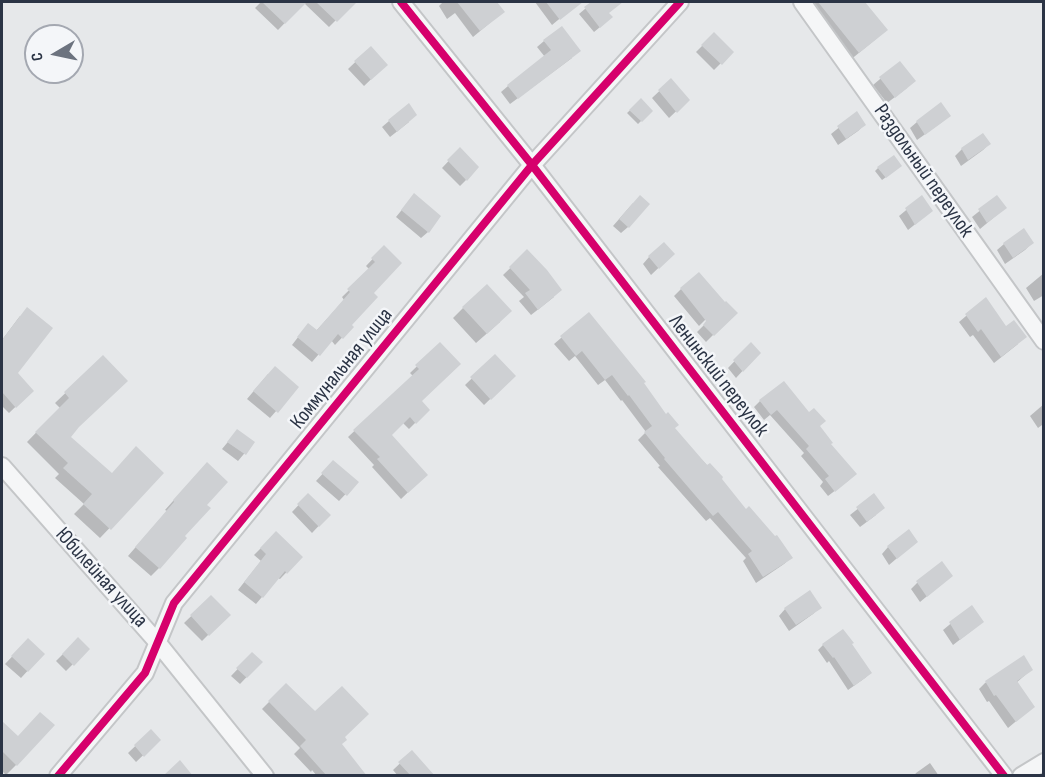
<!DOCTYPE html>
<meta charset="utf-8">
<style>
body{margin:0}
#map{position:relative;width:1045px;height:777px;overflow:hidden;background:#e6e8ea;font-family:"Sofia Sans Condensed",sans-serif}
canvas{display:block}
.frame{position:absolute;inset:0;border:3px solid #2b3445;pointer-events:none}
.north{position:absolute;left:24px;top:24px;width:60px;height:60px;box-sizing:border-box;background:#f4f6f9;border:2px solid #a4a8b1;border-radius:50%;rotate:261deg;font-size:16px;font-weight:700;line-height:24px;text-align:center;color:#2b3445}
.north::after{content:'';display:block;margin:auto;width:21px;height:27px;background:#6c737f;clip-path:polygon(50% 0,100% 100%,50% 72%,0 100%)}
</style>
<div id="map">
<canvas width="1045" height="777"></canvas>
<div class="frame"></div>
<div class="north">С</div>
</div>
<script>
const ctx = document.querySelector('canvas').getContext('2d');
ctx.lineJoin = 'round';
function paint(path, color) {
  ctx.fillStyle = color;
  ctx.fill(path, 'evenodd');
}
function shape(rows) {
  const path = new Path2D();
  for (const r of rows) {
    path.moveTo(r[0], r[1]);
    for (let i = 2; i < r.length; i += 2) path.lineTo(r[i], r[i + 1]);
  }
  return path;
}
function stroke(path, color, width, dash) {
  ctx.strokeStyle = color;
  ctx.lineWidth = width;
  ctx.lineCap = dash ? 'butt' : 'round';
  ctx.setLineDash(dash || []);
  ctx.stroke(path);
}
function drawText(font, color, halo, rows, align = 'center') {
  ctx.font = font + ' "Sofia Sans Condensed",sans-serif';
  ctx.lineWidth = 5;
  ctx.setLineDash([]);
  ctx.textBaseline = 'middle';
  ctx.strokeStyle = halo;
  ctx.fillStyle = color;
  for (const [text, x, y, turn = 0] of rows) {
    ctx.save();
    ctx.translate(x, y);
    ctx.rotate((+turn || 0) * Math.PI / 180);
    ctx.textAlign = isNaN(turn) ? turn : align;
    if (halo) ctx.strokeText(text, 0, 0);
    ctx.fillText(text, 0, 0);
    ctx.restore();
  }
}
const shadow = shape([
 [261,2,351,2,353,3,329,27,304,3,278,30,255,8],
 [443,2,480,2,484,8,492,2,495,2,503,12,473,37,455,13,447,19,439,6],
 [535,2,573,2,576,5,552,25],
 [593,2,622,2,608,13,605,23,594,32,579,14],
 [809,2,863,2,885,30,876,39,849,61],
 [714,34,732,52,714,70,696,52],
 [544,41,572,58,510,104,501,92,508,86,545,57,537,47],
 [370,48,386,65,364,86,348,69],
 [899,63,907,88,887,103,873,85],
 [671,80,688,100,669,118,652,98],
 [641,100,651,111,638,124,627,113],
 [857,113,864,125,858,131,838,145,831,134],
 [389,121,409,122,390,137,382,127],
 [917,122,942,122,917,140,910,128],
 [989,144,983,150,961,166,955,156,962,149],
 [460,149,466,180,460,186,442,168],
 [878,168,897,169,882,180,875,171],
 [414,195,428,232,421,238,396,217],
 [922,197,924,217,908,230,899,216],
 [997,197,998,214,980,229,972,217],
 [633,203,628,227,621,233,613,226],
 [1032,243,1025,250,1005,264,997,250,1004,244],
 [384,247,372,293,350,325,352,327,335,345,331,340,312,362,292,345,302,332,316,331,344,300,342,297,370,270,366,266],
 [527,252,554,297,531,315,519,301,524,297,503,275],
 [673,254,651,275,643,264,649,257],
 [1044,273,1044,295,1034,301,1026,288],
 [681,289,725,305,735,313,706,342,697,332,709,320,707,318,699,326,674,296],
 [986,299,1018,344,994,363,973,335,970,337,959,322],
 [463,308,500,322,476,343,453,318],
 [589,314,643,383,673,429,720,479,746,512,791,558,784,564,756,583,743,561,746,558,710,518,706,521,658,467,660,466,638,440,646,432,622,400,621,401,605,380,598,385,575,356,569,361,554,344],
 [20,316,16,373,32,391,9,413,2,406,2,340],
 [440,344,420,401,428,410,409,429,403,423,390,435,426,475,401,499,372,467,374,465,348,437,413,376,410,373],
 [751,344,759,353,736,378,728,368],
 [495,356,514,376,484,405,465,385],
 [103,357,76,429,69,437,111,474,162,473,100,538,74,514,84,504,55,478,59,474,27,442,60,408,55,403],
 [268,374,297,387,270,418,247,399],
 [760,401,819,426,849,480,828,496,820,486,823,482,801,456,804,453,770,415,764,420,754,407],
 [1044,404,1044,427,1042,425,1038,428,1030,416],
 [237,431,253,443,238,461,222,449],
 [327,469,357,482,339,501,316,481],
 [198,473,205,505,159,568,151,576,128,556,167,511,165,510],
 [308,495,329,515,312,533,292,512],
 [874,496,876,515,860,527,850,515],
 [276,533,301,557,280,579,278,578,256,604,238,590,261,561,254,555],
 [916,542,889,565,882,554,888,547],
 [944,582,920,602,911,589,917,583],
 [211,597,228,615,202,641,184,623],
 [820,607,813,614,789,631,779,616,785,609],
 [971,607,975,628,953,645,943,630],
 [78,639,88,649,66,671,56,661],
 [28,640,43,654,21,678,5,664],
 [850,644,870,673,865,678,848,690,829,661,827,663,818,650,823,645],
 [252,654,261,662,240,684,231,676],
 [1023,657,1031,670,1016,683,1033,707,1008,728,989,701,987,702,979,689,985,683],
 [286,685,343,737,340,744,365,776,317,776,312,770,311,772,294,754,300,748,262,709],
 [2,723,18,738,16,765,6,775,2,771],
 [151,731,159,740,136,762,128,753],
 [412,752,429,776,398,776,393,770],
 [930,763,939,776,914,776,916,773]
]);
const building = shape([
 [262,2,307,2,285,24],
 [316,2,357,2,337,22],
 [457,2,497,2,505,12,480,31],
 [546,2,583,2,560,20],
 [591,2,623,2,609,13,613,17,600,28,584,7],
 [818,2,865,2,888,30,859,53],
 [562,26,581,51,518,99,507,85,551,50,543,40],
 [714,32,734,52,722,65,701,45],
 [371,46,388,65,371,80,354,61],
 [900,61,916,81,895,98,879,77],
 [671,78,690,100,677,113,658,90],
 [641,98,653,111,642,122,629,110],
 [941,102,951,116,925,135,916,121],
 [409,103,417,115,397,132,388,120],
 [857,111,866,125,846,139,837,126],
 [983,133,991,144,968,160,961,148],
 [460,147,479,167,467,181,447,160],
 [894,155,902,166,886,178,877,167],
 [414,193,441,216,429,233,401,210],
 [640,195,650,204,629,228,619,219],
 [922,195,933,211,915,225,905,208],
 [997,195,1007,208,987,223,978,209],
 [1024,228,1034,243,1013,258,1003,243],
 [664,242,675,254,659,269,648,256],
 [384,245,402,263,374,293,378,297,352,325,354,327,343,339,338,334,320,356,297,337,308,323,317,330,350,292,347,289,375,262,371,258],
 [527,249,547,270,562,290,538,310,525,293,530,290,509,267],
 [699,272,725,302,726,301,738,313,714,336,703,325,706,321,680,288],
 [487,284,512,311,487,334,462,307],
 [986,297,1006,326,1014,320,1027,337,1001,357,981,329,978,332,965,314],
 [27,307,53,328,18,373,34,391,16,408,2,392,2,340],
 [589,312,646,382,644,383,666,414,668,412,679,425,675,428,707,465,710,463,723,477,722,479,746,509,749,506,775,536,777,535,793,558,763,577,748,554,752,551,718,512,713,516,664,459,665,458,644,432,652,426,629,395,628,396,612,375,605,380,582,351,576,356,560,336],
 [440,342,461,364,422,401,430,410,416,424,410,417,392,435,428,475,408,493,377,459,380,457,353,430,419,369,415,365],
 [751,342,761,353,743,372,733,360],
 [495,354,516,376,491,400,470,377],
 [103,355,128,381,79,427,71,437,112,473,136,446,164,473,111,530,83,504,92,494,63,468,68,463,35,432,69,398,64,392],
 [275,366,299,387,278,413,253,391],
 [784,381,809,412,814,408,826,421,820,426,833,443,831,444,857,474,835,492,825,479,829,476,806,449,809,446,777,410,771,415,759,400],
 [237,429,255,442,246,455,227,442],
 [333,460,359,482,347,496,321,473],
 [207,462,228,482,207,505,211,508,185,536,187,538,160,569,135,547,174,502,173,500],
 [308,493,331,515,319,527,297,504],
 [874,493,885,508,867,522,856,507],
 [909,529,918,542,897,559,887,546],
 [276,531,303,557,287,574,285,571,263,598,244,582,266,554,260,548],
 [942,561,953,576,927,597,916,581],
 [810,590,822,608,796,625,784,608],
 [211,595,231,615,209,636,190,615],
 [972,605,984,622,960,640,949,622],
 [843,629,854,643,852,644,872,673,854,686,834,657,833,658,822,644],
 [78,637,90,649,74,666,62,654],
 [28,638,45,654,28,672,11,656],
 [252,652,263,662,247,678,236,668],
 [1024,655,1033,670,1017,681,1035,707,1016,722,996,695,994,696,985,681],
 [286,683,315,711,342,686,369,714,345,737,347,740,342,744,367,776,327,776,300,746,306,740,268,701],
 [40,712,55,725,17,766,2,751,2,721,18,736],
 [151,729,161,740,144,757,134,745],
 [412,750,435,776,411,776,398,762],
 [180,760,193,776,163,776]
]);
const street = shape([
 [401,2,532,165,1004,776],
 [802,2,1044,341],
 [2,466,158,643,265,776],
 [58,776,145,673,174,603,532,165,680,2],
 [1021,776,1044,762]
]);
const cycleway = shape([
 [401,2,532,165,1004,776],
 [58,776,145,673,174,603,532,165,680,2]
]);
const streetNames = [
 ["Раздольный переулок",923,171,55],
 ["Коммунальная улица",342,369,-51],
 ["Ленинский переулок",718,376,52],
 ["Юбилейная улица",101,578,48]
];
paint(shadow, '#0003');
paint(building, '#ced0d3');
stroke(street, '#c4c6c8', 20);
stroke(street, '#f5f6f7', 16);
stroke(cycleway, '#d6006c', 8);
drawText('21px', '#2b3445', '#f4f6f9', streetNames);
</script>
